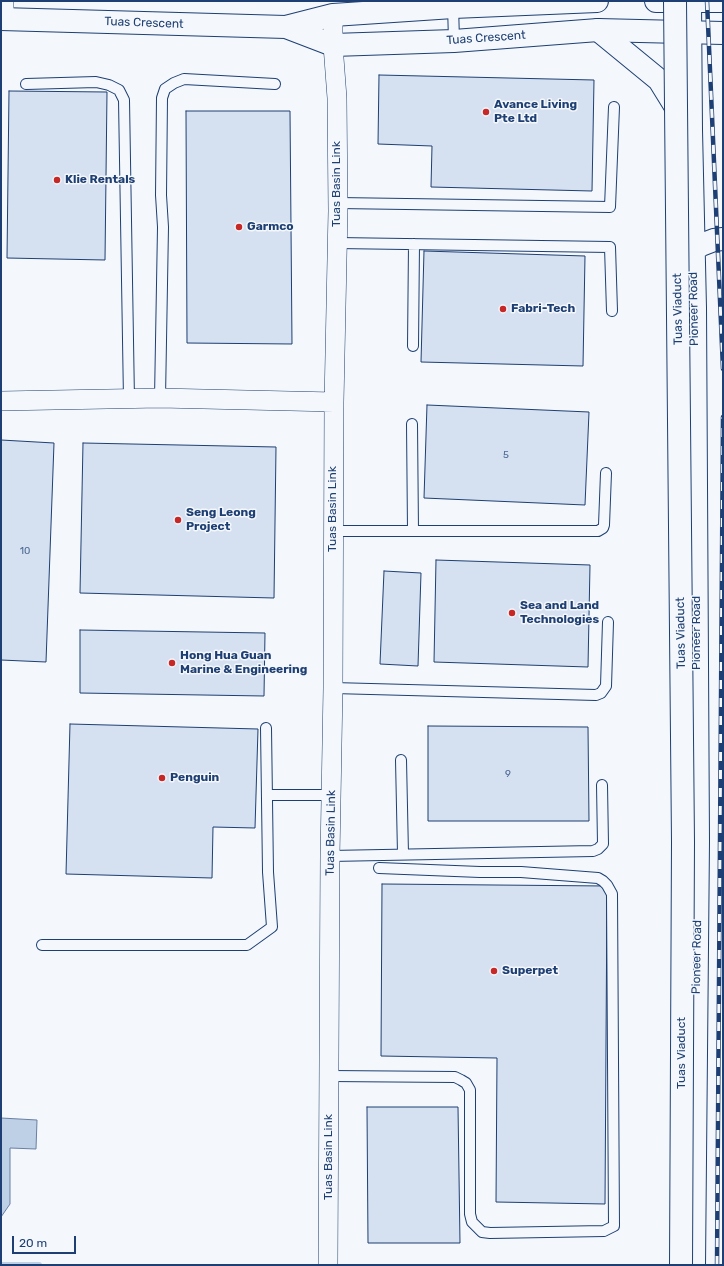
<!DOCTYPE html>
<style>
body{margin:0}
#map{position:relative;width:724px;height:1266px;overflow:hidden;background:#f4f7fb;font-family:Rubik,sans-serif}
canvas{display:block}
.frame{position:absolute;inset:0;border:2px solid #1d3f73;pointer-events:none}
.scale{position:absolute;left:12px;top:1236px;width:64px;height:18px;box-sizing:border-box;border:2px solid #1d3f73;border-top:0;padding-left:5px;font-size:12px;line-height:14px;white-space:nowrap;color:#1d3f73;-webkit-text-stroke:3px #f4f7fb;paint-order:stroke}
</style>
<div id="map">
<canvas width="724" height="1266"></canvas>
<div class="frame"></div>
<div class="scale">20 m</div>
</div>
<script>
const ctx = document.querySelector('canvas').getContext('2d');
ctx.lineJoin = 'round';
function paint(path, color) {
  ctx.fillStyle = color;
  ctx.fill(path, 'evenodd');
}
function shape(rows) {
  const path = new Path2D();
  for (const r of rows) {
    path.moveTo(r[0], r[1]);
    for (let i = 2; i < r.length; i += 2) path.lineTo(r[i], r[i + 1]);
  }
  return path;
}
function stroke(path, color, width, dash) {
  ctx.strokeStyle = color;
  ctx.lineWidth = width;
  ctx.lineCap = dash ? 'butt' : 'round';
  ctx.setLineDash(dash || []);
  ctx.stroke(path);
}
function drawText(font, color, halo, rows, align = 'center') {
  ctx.font = font + ' Rubik,sans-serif';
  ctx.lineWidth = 3;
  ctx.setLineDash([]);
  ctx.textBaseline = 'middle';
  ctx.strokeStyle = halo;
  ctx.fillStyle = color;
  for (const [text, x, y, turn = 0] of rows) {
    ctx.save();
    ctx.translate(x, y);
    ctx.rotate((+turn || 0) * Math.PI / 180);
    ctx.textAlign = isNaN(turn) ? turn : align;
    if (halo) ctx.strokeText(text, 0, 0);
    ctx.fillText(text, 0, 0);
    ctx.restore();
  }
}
const water = shape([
 [1,1118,37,1120,36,1149,10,1148,10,1204,1,1217,1,1118]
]);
const stream = shape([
 [1,1265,39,1265]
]);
const building = shape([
 [379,75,594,80,592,191,431,187,432,146,378,144,379,75],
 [9,91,107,92,105,260,7,258,9,91],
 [186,111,290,111,292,344,187,343,186,111],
 [424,251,585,256,583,366,421,362,424,251],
 [427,405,589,412,585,505,424,498,427,405],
 [1,440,54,443,46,662,1,660,1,440],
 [83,443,276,447,274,598,80,593,83,443],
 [436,560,590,565,588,667,434,662,436,560],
 [384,571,421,573,418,666,380,664,384,571],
 [80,630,265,633,264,696,80,693,80,630],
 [70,724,258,729,255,828,213,827,212,878,66,874,70,724],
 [428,726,588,727,589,821,428,821,428,726],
 [382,884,607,886,605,1204,496,1202,497,1058,381,1056,382,884],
 [367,1107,458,1107,460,1243,368,1243,367,1107]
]);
const service = shape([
 [453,5,454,41],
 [26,84,96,82,109,85,119,90,124,100,129,400],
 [338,203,610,207,614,107],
 [337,243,610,247,612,311],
 [413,346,414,244],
 [160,398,163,227,161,195,162,98,165,89,174,83,184,79,275,84],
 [412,424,413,531],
 [333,531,598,531,603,528,604,525,606,473],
 [333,688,596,695,601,693,606,686,608,622],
 [401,760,403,854],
 [267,795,331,795],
 [330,856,593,851,598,849,603,844,602,785],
 [42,945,247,945,272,927,268,872,266,728],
 [330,1076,455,1077,461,1080,466,1083,470,1090,470,1214,472,1222,482,1232,490,1233,604,1231,614,1226,612,894,607,885,603,881,598,878,521,872,480,872,379,868]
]);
const minor = shape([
 [4,19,4,1],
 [1,401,160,398,334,402],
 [328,1265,330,856,333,688,334,402,338,211,337,98,333,45,333,15]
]);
const tertiary = shape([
 [656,1,678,1],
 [691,1,723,1],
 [1,19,286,27,333,15,453,7,597,1],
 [286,27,333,45,454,41,598,30,723,33]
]);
const primary = shape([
 [690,1,691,130,695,308,698,841,694,1265],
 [598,30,659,80,680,114],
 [693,251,701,245,714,240,723,239]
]);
const rail = shape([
 [707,1,723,369],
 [717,1265,723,417]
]);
const primaryBridge = shape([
 [675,1,683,842,681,1265]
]);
const markers = [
 [486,112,4,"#c62828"],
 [57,180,4,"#c62828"],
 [239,227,4,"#c62828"],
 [503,309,4,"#c62828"],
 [178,520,4,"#c62828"],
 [512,613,4,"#c62828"],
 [172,663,4,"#c62828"],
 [162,778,4,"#c62828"],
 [494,971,4,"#c62828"]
];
const numberNames = [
 ["5",506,455],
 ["10",25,551],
 ["9",508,774]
];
const streetNames = [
 ["Tuas Crescent",144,23,2],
 ["Tuas Crescent",486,38,-4],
 ["Tuas Basin Link",337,184,-90],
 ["Tuas Viaduct",678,309,-91],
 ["Pioneer Road",694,309,-91],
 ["Tuas Basin Link",333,509,-90],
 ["Tuas Viaduct",681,633,-91],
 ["Pioneer Road",697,633,-90],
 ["Tuas Basin Link",331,833,-89],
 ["Pioneer Road",697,957,-89],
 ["Tuas Viaduct",682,1053,-90],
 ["Tuas Basin Link",329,1157,-90]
];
const poiNames = [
 ["Avance Living",494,105],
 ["Pte Ltd",494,119],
 ["Klie Rentals",65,180],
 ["Garmco",247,227],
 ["Fabri-Tech",511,309],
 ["Seng Leong",186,513],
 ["Project",186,527],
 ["Sea and Land",520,606],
 ["Technologies",520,620],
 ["Hong Hua Guan",180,656],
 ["Marine & Engineering",180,670],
 ["Penguin",170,778],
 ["Superpet",502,971]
];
paint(water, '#bed0e5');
stroke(water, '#687fa3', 1);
stroke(stream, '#bed0e5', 6);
paint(building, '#d5e0f0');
stroke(building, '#1d3f73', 1);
stroke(service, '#1d3f73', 12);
stroke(minor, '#1d3f73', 20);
stroke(tertiary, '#1d3f73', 24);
stroke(primary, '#1d3f73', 24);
stroke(service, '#f4f7fb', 10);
stroke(minor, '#f4f7fb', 19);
stroke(tertiary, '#f4f7fb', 22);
stroke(primary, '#f4f7fb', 22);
stroke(rail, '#1d3f73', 4.5);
stroke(rail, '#f4f7fb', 3, [9]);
stroke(primaryBridge, '#1d3f73', 24, []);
stroke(primaryBridge, '#f4f7fb', 22);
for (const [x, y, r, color] of markers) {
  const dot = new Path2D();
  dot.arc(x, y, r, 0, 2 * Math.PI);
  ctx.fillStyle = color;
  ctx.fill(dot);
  stroke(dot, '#f4f7fb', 1.5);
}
drawText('10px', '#4b6792', null, numberNames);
drawText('12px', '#1d3f73', '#f4f7fb', streetNames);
drawText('bold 12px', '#1d3f73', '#f4f7fb', poiNames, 'left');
</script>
